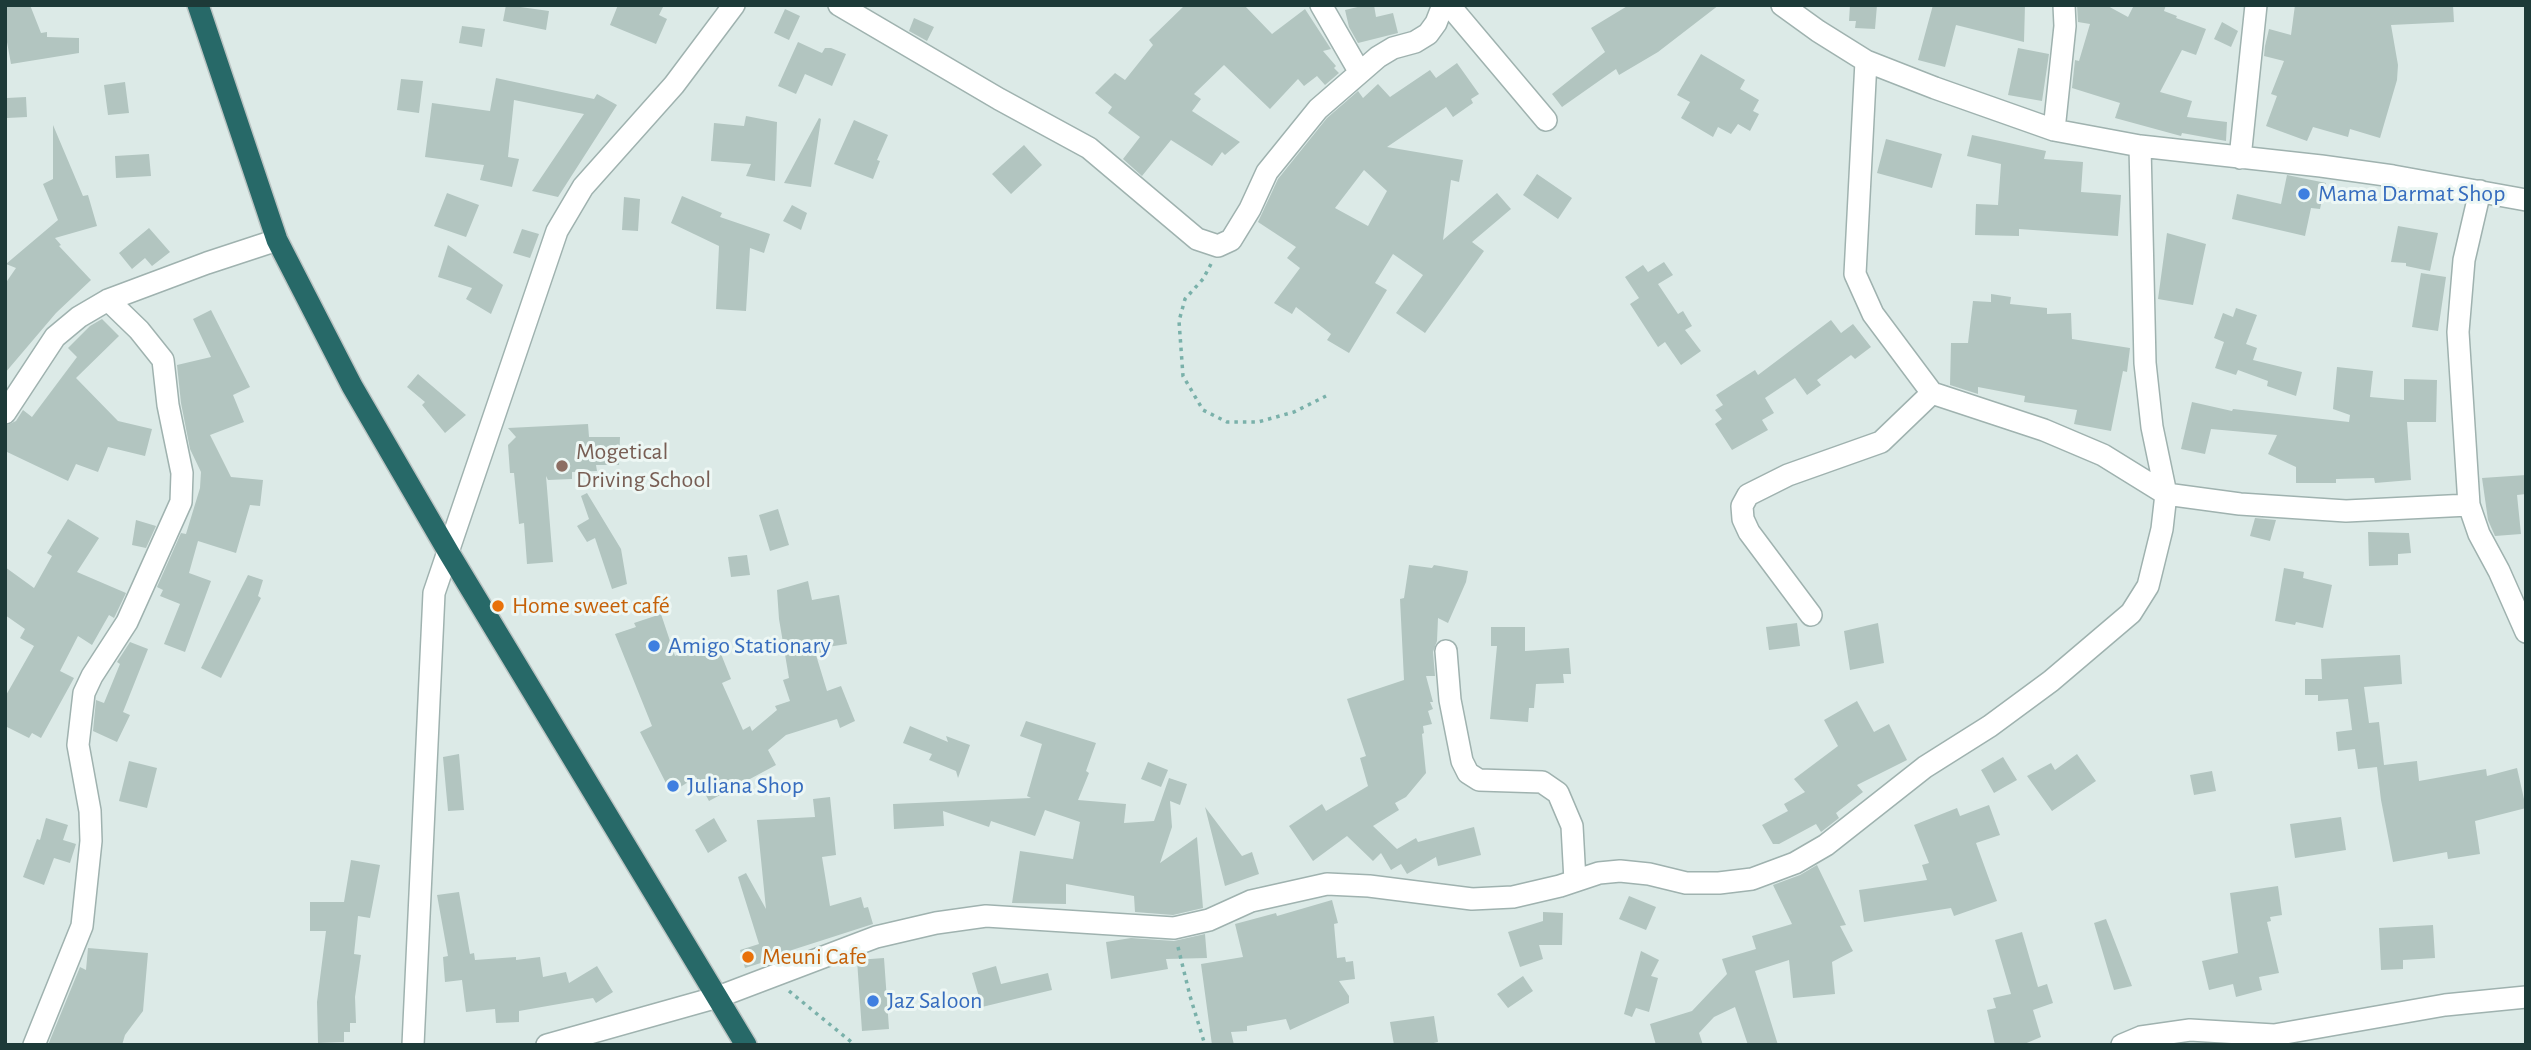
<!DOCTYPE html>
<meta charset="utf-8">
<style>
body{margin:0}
#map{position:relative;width:2531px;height:1050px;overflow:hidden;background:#dceae7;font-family:"Alegreya Sans",sans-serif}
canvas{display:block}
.frame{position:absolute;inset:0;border:7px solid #1d3a38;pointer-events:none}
</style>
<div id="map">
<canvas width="2531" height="1050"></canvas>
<div class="frame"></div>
</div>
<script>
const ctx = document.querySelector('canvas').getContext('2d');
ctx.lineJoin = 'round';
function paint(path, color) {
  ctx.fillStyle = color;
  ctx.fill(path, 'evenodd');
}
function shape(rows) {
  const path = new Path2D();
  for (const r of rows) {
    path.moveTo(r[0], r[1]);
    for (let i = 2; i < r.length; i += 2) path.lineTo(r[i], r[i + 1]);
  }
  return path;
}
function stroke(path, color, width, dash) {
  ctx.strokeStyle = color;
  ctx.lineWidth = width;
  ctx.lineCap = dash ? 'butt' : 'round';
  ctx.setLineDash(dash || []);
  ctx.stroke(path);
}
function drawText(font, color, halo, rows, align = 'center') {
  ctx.font = font + ' "Alegreya Sans",sans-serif';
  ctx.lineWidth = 6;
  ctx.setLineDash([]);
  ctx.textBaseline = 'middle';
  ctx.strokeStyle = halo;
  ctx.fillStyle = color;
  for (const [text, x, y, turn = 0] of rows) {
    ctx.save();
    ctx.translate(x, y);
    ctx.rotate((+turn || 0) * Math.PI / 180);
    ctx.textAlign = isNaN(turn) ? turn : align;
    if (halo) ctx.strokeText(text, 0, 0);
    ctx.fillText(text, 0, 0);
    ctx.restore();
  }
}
const building = shape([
 [12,5,30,5,41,33,47,32,47,37,79,38,79,53,11,64,5,31,5,8],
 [506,5,549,11,546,30,503,21],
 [618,5,664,5,659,15,667,19,656,44,610,25],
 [1185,5,1244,5,1272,34,1305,9,1331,49,1323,51,1336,66,1334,68,1339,73,1325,85,1317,76,1304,86,1298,79,1270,109,1224,65,1194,94,1201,99,1192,111,1240,142,1225,155,1222,152,1212,166,1171,140,1142,176,1123,159,1140,137,1108,113,1112,107,1095,93,1115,73,1125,80,1153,45,1149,40],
 [1366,5,1374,5,1376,17,1393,13,1398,33,1358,43,1349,27,1345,10],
 [1629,5,1719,5,1658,52,1619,75,1616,69,1562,107,1552,94,1605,52,1591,28],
 [1850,5,1877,5,1875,29,1855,28,1856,21,1849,21],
 [1933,5,2025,5,2024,42,1956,25,1945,67,1918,60],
 [2077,5,2106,5,2128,17,2134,5,2166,5,2164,11,2177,16,2176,18,2206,29,2196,55,2182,50,2160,92,2192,101,2187,117,2227,122,2226,141,2182,133,2181,136,2115,118,2120,103,2072,88,2075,60,2079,61,2090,24,2078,22],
 [2295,5,2453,5,2454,22,2391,25,2398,65,2397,80,2380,138,2350,129,2348,137,2313,127,2307,141,2266,126,2277,96,2271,94,2284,61,2264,56,2265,46,2269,29,2291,35],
 [785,9,800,16,789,40,774,33],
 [914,18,934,27,927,41,909,31],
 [2222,22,2238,31,2231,47,2214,39],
 [462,26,485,29,482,47,459,43],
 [798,42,822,53,825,48,831,48,846,54,832,86,805,74,796,94,778,86],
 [2018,48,2049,54,2042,101,2008,95],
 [1701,54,1745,80,1740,89,1759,100,1753,111,1759,114,1750,131,1738,124,1731,134,1718,127,1713,137,1681,118,1690,102,1677,95],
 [1457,63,1479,94,1471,99,1473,103,1453,117,1446,107,1387,147,1463,160,1459,182,1451,180,1443,240,1497,193,1511,209,1472,242,1484,251,1425,333,1396,313,1423,275,1393,254,1375,283,1387,290,1349,353,1327,340,1331,334,1296,307,1292,314,1274,303,1300,268,1287,258,1296,247,1258,222,1278,179,1327,118,1358,91,1363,98,1378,84,1390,97,1430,70,1436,78],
 [1364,170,1387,191,1368,226,1335,208],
 [496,78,594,99,597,94,617,105,558,197,532,191,584,114,514,100,508,157,519,159,512,187,480,180,484,165,425,157,432,103,490,111],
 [401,79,423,81,419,113,397,110],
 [125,82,129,113,108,115,104,85],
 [26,97,27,117,7,118,7,98],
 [746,116,777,122,775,181,746,176,751,164,711,161,714,123,744,126],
 [819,118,821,119,811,187,784,183],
 [854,120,888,135,877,160,880,161,873,179,834,164],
 [53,125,83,196,88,195,97,226,55,238,61,245,59,246,91,280,56,313,5,373,5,284,16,268,6,264,58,220,43,184,53,179],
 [1972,135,2046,151,2044,159,2083,162,2081,192,2121,195,2118,236,2019,229,2019,236,1975,235,1976,204,1998,205,2001,164,1967,156],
 [1886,139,1942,154,1932,188,1877,173],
 [1024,145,1042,165,1011,194,992,174],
 [149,154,151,176,116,178,115,156],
 [1537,174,1572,198,1558,219,1523,195],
 [2287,175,2326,183,2320,209,2311,208,2305,236,2232,219,2237,194,2281,204],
 [447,193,479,205,466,237,434,226],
 [682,196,722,213,720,217,770,234,764,253,750,248,746,311,716,309,719,246,671,223],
 [624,197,640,199,638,231,622,230],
 [792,205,807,213,801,230,783,221],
 [2398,226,2438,233,2430,271,2406,266,2406,263,2391,262],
 [149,228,170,252,152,266,145,258,132,269,119,253],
 [522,229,539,234,530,258,513,253],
 [2167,233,2206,244,2193,305,2158,299],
 [448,245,503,285,491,314,466,299,472,288,438,277],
 [1664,262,1673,275,1658,284,1678,314,1683,311,1692,326,1685,330,1701,351,1681,365,1665,342,1658,347,1630,304,1639,298,1625,277,1643,265,1648,272],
 [2421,273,2446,277,2438,331,2412,327],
 [1991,294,2011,297,2010,304,2047,308,2047,314,2071,313,2072,339,2130,348,2127,372,2123,371,2111,431,2074,424,2077,410,2024,402,2025,396,1978,387,1978,394,1950,385,1951,343,1968,343,1973,301,1991,302],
 [2236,308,2257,315,2246,344,2257,348,2253,360,2302,372,2296,396,2267,386,2268,381,2238,370,2236,375,2215,368,2224,342,2214,338,2223,313,2233,317],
 [211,310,250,387,233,395,244,422,210,435,231,477,263,480,260,506,250,505,236,553,198,541,189,573,211,581,185,652,164,644,180,604,160,596,163,590,157,587,181,533,186,534,200,488,201,472,190,449,181,403,177,365,211,357,193,319],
 [102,319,119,336,76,378,118,421,152,429,145,456,108,447,98,472,76,464,68,481,5,451,5,426,16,421,23,410,32,417,77,357,68,348,90,326],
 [1831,320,1841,333,1853,324,1871,347,1855,359,1851,355,1817,380,1821,385,1807,395,1795,378,1765,398,1774,413,1762,420,1768,430,1732,450,1715,424,1722,419,1715,410,1723,405,1716,395,1755,370,1758,375],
 [2337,367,2373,371,2370,397,2404,400,2404,379,2437,380,2436,422,2407,422,2411,480,2375,483,2374,478,2336,479,2336,483,2296,483,2296,467,2268,454,2277,435,2211,429,2205,454,2181,449,2192,402,2232,411,2233,409,2349,422,2350,415,2333,409],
 [418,374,466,415,445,433,422,405,425,402,407,387],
 [588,424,589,437,620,437,619,465,596,465,597,471,572,472,572,479,548,480,546,476,553,562,527,564,524,523,519,524,514,473,510,473,508,445,516,437,508,428],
 [2526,475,2526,494,2517,495,2521,534,2495,536,2488,520,2482,478],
 [587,493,621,549,627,584,612,589,595,538,587,542,577,526,589,519,581,496],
 [778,509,789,545,770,551,759,515],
 [2255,518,2276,520,2270,541,2250,536],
 [68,519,99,538,77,572,126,593,115,616,114,618,109,615,92,645,78,636,60,671,74,678,41,738,32,733,29,738,5,726,5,697,34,646,20,638,25,629,5,615,5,567,34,588,52,556,47,553],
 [136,520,156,526,146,548,132,545],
 [2368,532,2409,533,2411,553,2398,554,2398,565,2369,566],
 [747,555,750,575,731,577,728,557],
 [1409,565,1432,568,1434,565,1468,571,1466,582,1448,623,1438,618,1437,641,1433,652,1435,676,1426,676,1433,702,1430,702,1433,709,1428,711,1432,724,1423,726,1424,733,1422,734,1426,773,1406,797,1395,803,1399,810,1373,826,1397,849,1416,838,1418,842,1474,827,1481,855,1438,866,1436,857,1407,874,1401,864,1391,870,1381,853,1373,861,1347,836,1313,861,1289,826,1322,804,1326,811,1368,786,1360,758,1366,756,1347,699,1404,680,1400,599,1404,598],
 [2284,568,2304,572,2303,578,2332,585,2323,628,2296,622,2295,625,2275,621],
 [248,575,263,580,258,596,261,598,221,678,201,668],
 [808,581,812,600,839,595,847,644,821,648,822,654,816,655,827,691,841,686,855,721,840,728,837,719,786,735,768,750,776,765,709,801,696,777,671,793,640,732,652,726,615,634,636,627,634,623,661,614,675,656,692,649,693,653,717,644,731,679,722,683,743,730,750,726,752,731,777,710,775,706,790,701,783,680,789,678,779,619,777,590],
 [1797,623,1800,646,1769,650,1766,627],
 [1878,623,1884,663,1850,670,1844,631],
 [1491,627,1525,627,1525,651,1569,648,1571,674,1563,674,1564,683,1536,684,1534,708,1529,708,1528,722,1490,719,1497,646,1491,646],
 [130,642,148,649,123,712,130,715,117,742,93,731,96,700,104,703,120,664,117,662],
 [2400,655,2402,684,2364,687,2369,723,2379,722,2384,765,2417,761,2419,781,2486,769,2487,776,2517,768,2526,808,2475,821,2480,854,2448,859,2447,852,2393,862,2381,800,2377,767,2358,769,2355,749,2338,751,2336,732,2352,730,2348,699,2318,701,2318,695,2305,695,2305,679,2322,679,2321,659],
 [1857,701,1874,732,1889,724,1907,760,1857,785,1863,792,1836,813,1839,818,1821,832,1816,824,1779,844,1773,844,1762,825,1788,811,1784,804,1805,792,1794,779,1838,746,1824,720],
 [1026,721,1096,743,1086,771,1089,773,1078,800,1126,804,1124,823,1154,821,1169,778,1187,784,1180,805,1170,801,1172,827,1160,863,1197,837,1203,908,1173,915,1135,912,1134,896,1066,884,1066,904,1012,903,1020,851,1073,859,1080,822,1045,810,1035,836,991,821,989,827,943,811,944,826,894,829,893,804,1031,798,1027,796,1042,744,1020,736],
 [910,726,948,742,946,736,970,745,958,778,956,771,929,760,932,754,903,743],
 [459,754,464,810,448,811,443,757],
 [2077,754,2096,781,2052,811,2027,776,2051,763,2055,770],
 [2003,757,2017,780,1994,793,1981,770],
 [129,761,157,768,147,808,119,801],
 [1148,762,1168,770,1161,787,1141,779],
 [2212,771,2216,791,2194,795,2190,775],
 [830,797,836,855,822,857,830,906,861,897,864,908,868,907,873,924,764,959,764,962,745,968,740,950,759,944,738,877,746,873,766,909,757,820,815,817,813,799],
 [1989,805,2000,835,1976,843,1997,901,1954,916,1951,908,1864,922,1859,890,1927,880,1922,865,1929,863,1914,825,1957,808,1960,816],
 [1205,807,1242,856,1252,852,1259,874,1225,886],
 [2341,817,2346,850,2295,858,2290,824],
 [46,818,68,825,63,840,76,844,70,863,54,858,44,885,23,877,37,839,40,840],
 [714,818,727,841,708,853,695,830],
 [351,860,380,865,370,918,358,916,354,954,361,955,355,997,356,1023,350,1023,350,1032,344,1032,344,1042,318,1043,317,1002,326,931,310,931,310,902,344,902],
 [1817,865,1846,925,1840,926,1853,951,1832,962,1835,994,1793,998,1789,960,1755,971,1778,1045,1748,1045,1735,1007,1714,1017,1699,1033,1703,1045,1656,1045,1650,1024,1692,1011,1727,974,1722,959,1756,949,1752,936,1792,924,1773,885,1800,875],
 [2278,886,2282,915,2270,917,2271,921,2267,922,2279,973,2259,977,2262,990,2236,997,2233,984,2209,990,2202,961,2238,953,2230,893],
 [459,892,470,954,474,953,475,960,516,957,516,960,540,957,543,977,566,972,569,983,597,966,613,992,596,1003,593,998,519,1011,519,1022,496,1023,495,1009,466,1012,462,980,445,982,443,957,448,956,437,895],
 [1629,896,1656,907,1646,930,1619,919],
 [1332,900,1338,923,1334,924,1337,958,1345,957,1346,962,1353,961,1355,979,1339,981,1349,996,1349,1003,1290,1030,1286,1019,1247,1026,1247,1031,1231,1032,1234,1045,1212,1045,1201,964,1243,957,1235,924,1276,913,1277,916],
 [1543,912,1563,913,1562,945,1539,945,1543,959,1520,967,1508,932,1543,921],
 [2106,919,2132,986,2114,990,2094,923],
 [2433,925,2435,958,2403,960,2403,969,2381,970,2379,928],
 [2022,932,2038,987,2047,984,2053,1003,2033,1010,2041,1037,2022,1045,1995,1045,1987,1010,1996,1008,1993,998,2011,994,1995,940],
 [1205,934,1207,958,1166,959,1168,969,1111,979,1106,942,1131,938,1174,941],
 [88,948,148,953,143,1011,125,1035,122,1045,48,1045,80,967,86,970],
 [1641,951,1659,960,1651,976,1658,978,1649,1012,1636,1008,1632,1017,1624,1014],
 [884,958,889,1029,862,1031,857,960],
 [996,966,1001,984,1048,973,1052,990,982,1007,972,973],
 [1523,976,1533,991,1508,1008,1497,994],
 [1434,1016,1438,1042,1425,1045,1394,1045,1390,1022]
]);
const path = shape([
 [1211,264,1203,279,1185,299,1179,321,1183,376,1203,410,1227,422,1258,422,1294,412,1326,396],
 [1178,947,1190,996,1205,1045],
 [789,991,855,1045]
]);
const street = shape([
 [839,5,999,99,1089,148,1197,239,1218,246,1231,240,1250,209,1267,172,1318,109,1378,57,1393,48,1415,42,1428,34,1436,23,1443,5],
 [1321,5,1359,71],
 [1449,5,1546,120],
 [1782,5,1818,31,1866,61,1935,88,2054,130,2140,146,2321,166,2393,176,2526,200],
 [1866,61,1855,274,1873,314,1932,393,2044,430,2103,455,2166,494,2240,504,2346,511,2469,505],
 [2054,130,2065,26,2064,5],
 [2240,158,2256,5],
 [2480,191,2464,260,2458,332,2469,505,2479,534,2499,571,2526,632],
 [5,413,55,337,79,317,108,300,207,263,277,240],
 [1811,615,1749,532,1743,519,1742,506,1748,495,1788,475,1881,442,1932,393],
 [1446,651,1450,700,1462,761,1468,773,1479,780,1542,782,1558,793,1572,826,1575,881],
 [34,1045,82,926,91,841,90,811,78,745,84,693,92,676,127,622,181,502,182,473,168,405,163,360,139,330,108,300],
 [413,1045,434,593,557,231,583,187,674,85,734,5],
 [547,1045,718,997,876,937,936,923,986,916,1174,928,1209,920,1251,901,1327,884,1369,886,1472,899,1513,897,1560,886,1599,873,1620,871,1649,874,1686,883,1719,883,1752,879,1795,863,1826,845,1925,767,1990,726,2051,681,2131,613,2148,586,2162,529,2166,494,2152,427,2145,363,2140,146],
 [2122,1045,2141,1037,2190,1030,2274,1035,2445,1005,2526,997]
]);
const highway = shape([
 [198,5,277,240,352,386,449,553,746,1045]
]);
const markers = [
 [2304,194,7,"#3f7fe0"],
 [562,466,7,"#8d6e63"],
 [498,606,7,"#e8710a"],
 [654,646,7,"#3f7fe0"],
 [673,786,7,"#3f7fe0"],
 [748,957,7,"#e8710a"],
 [873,1001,7,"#3f7fe0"]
];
const shopNames = [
 ["Mama Darmat Shop",2318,194],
 ["Amigo Stationary",668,646],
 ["Juliana Shop",687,786],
 ["Jaz Saloon",887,1001]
];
const educationNames = [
 ["Mogetical",576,452],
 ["Driving School",576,480]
];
const foodNames = [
 ["Home sweet café",512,606],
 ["Meuni Cafe",762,957]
];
paint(building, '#b2c5c0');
stroke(street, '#9fb2af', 24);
stroke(highway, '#bbc4c3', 24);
stroke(path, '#7ab1aa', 3.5, [3.5, 5]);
stroke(street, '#fff', 21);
stroke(highway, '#276968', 21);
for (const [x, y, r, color] of markers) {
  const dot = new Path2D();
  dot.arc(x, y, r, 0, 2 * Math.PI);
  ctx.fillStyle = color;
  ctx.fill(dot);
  stroke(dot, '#edf7f4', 2.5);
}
drawText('24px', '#366cbe', '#edf7f4', shopNames, 'left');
drawText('24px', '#785e54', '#edf7f4', educationNames, 'left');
drawText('24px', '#c56008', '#edf7f4', foodNames, 'left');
</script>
